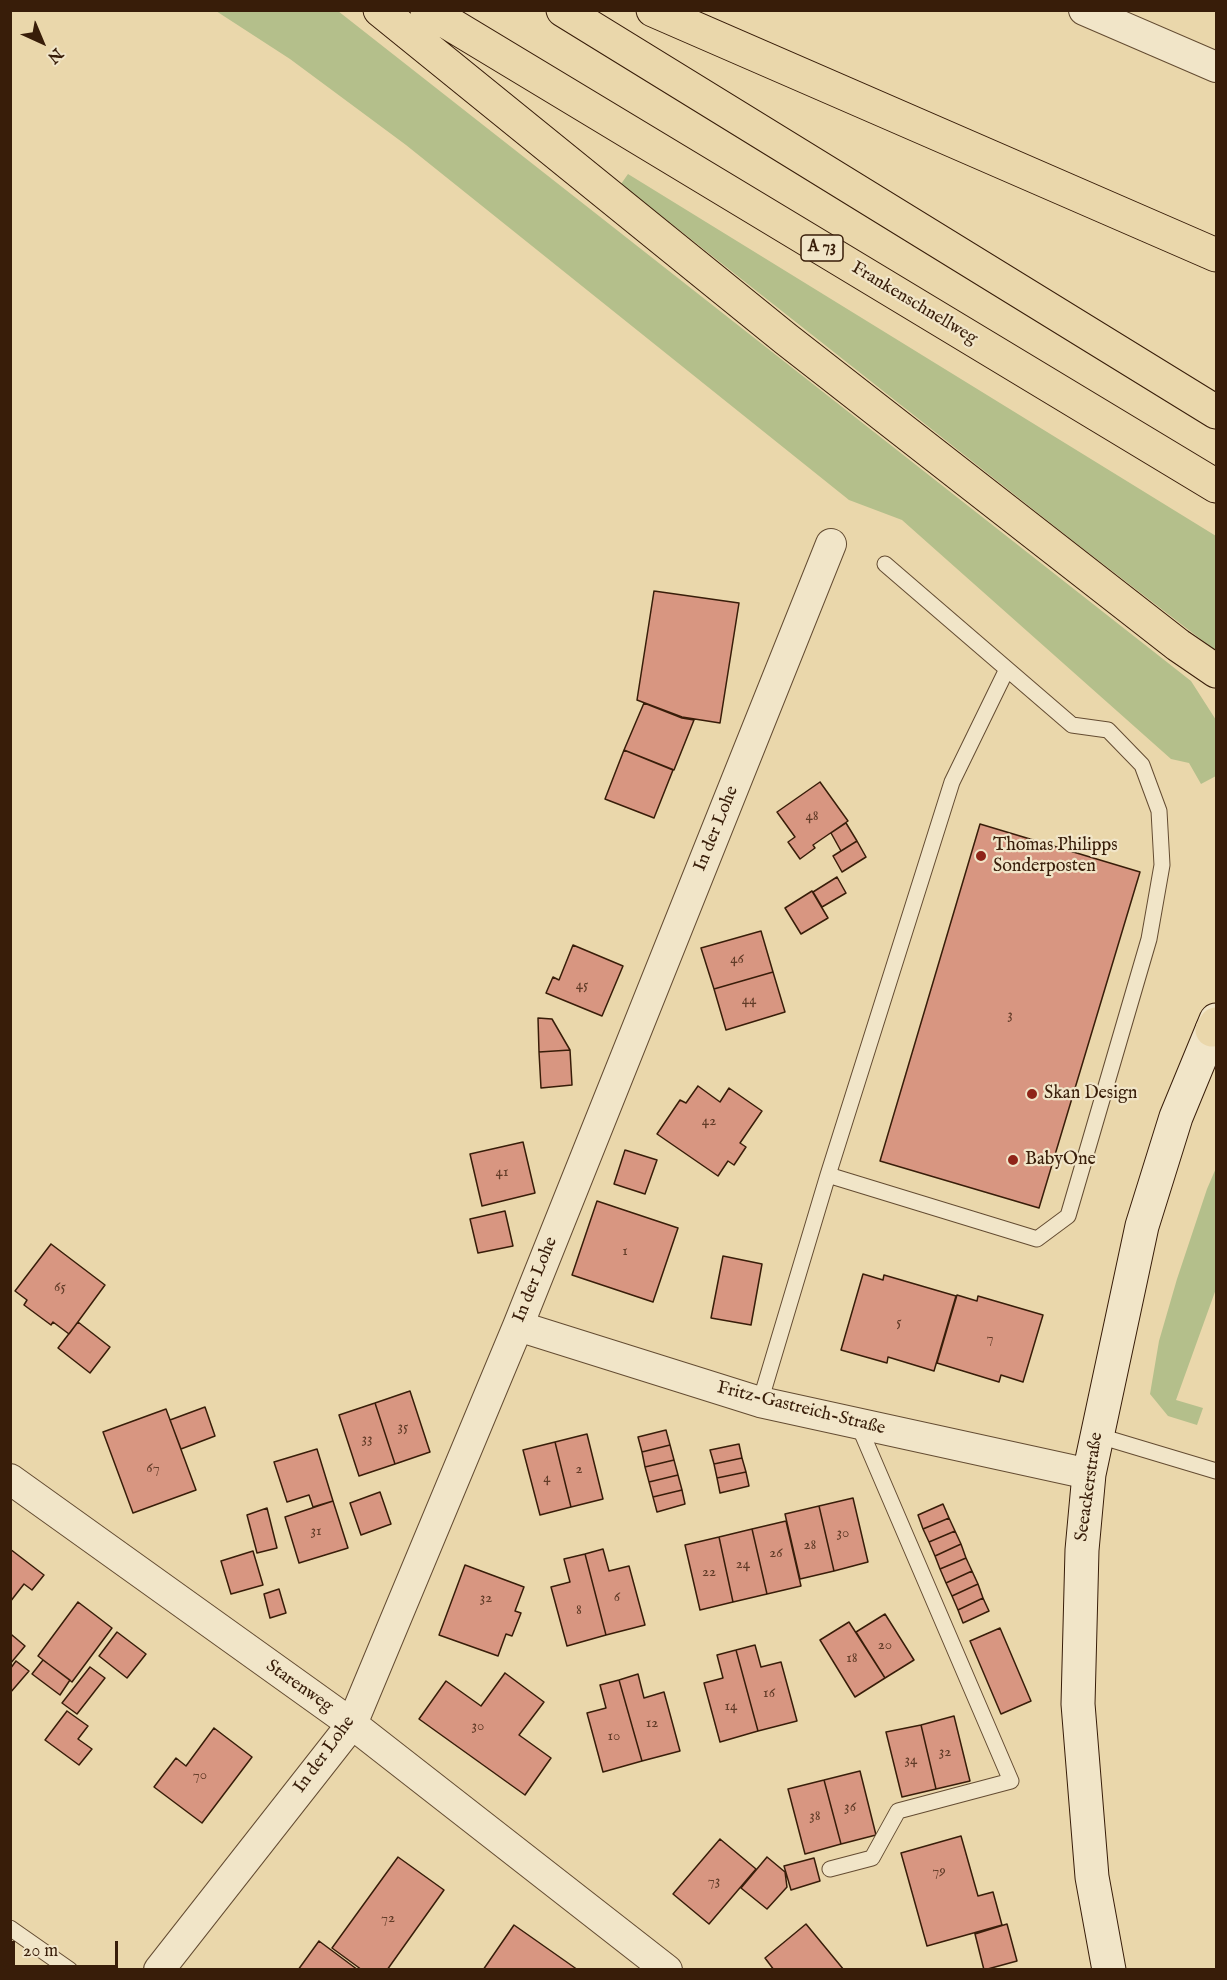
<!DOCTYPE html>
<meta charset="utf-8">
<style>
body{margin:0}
#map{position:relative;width:1227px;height:1980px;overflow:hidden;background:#ead7ab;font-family:"IM FELL English",serif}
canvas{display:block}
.frame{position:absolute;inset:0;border:12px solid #381d09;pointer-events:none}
.north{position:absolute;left:12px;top:12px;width:60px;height:60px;-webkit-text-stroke:4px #f1e5c8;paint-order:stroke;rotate:136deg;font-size:16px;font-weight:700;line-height:24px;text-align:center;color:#381d09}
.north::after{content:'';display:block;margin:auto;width:21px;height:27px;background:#381d09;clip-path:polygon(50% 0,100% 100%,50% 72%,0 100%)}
.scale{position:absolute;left:12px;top:1941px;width:106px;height:27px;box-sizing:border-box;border:3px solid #381d09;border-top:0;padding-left:8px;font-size:18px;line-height:21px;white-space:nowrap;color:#381d09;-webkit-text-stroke:4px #f1e5c8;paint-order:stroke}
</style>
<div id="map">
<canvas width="1227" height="1980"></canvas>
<div class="frame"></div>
<div class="north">N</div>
<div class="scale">20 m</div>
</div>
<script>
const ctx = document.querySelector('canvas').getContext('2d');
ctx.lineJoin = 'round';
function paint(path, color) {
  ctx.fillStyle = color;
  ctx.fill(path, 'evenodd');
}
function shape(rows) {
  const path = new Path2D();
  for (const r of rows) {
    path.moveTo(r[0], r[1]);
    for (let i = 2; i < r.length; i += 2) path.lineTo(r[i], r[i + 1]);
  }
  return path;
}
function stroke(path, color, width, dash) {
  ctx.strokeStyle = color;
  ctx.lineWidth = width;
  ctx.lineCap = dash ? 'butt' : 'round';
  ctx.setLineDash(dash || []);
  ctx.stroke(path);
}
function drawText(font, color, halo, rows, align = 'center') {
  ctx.font = font + ' "IM FELL English",serif';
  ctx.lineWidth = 4.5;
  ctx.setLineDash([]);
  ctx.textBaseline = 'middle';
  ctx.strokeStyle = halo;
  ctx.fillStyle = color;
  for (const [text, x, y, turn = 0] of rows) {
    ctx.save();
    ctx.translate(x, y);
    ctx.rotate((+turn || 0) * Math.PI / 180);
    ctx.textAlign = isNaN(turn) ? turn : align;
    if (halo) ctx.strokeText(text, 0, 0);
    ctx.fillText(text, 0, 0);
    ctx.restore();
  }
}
const green = shape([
 [216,11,338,11,1191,681,1216,720,1216,776,1201,784,1189,763,1171,759,902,520,849,500,406,145,290,59],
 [628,174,1216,536,1216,651,1077,544,621,184],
 [1216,1168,1216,1289,1176,1400,1203,1408,1197,1425,1168,1416,1150,1394,1159,1341,1177,1279,1207,1189]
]);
const building = shape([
 [654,591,739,603,720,723,682,717,637,700,654,591],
 [644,703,682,718,694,720,674,770,624,750,644,703],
 [624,750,673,770,654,818,605,799,624,750],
 [820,782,848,821,813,845,815,848,800,859,788,842,795,837,777,812,820,782],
 [846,823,857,841,841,851,831,833,846,823],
 [980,824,1140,872,1039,1208,880,1161,980,824],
 [857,841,866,857,842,872,833,856,857,841],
 [837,877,846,893,822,907,813,892,837,877],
 [812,891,828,918,801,934,785,908,812,891],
 [761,931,773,972,714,989,701,948,761,931],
 [573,945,623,966,602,1016,546,993,553,977,559,980,573,945],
 [773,972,785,1012,726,1030,714,989,773,972],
 [538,1018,552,1019,570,1050,539,1052,538,1018],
 [570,1050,572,1085,541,1088,539,1052,570,1050],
 [698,1086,720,1102,729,1088,762,1111,740,1143,746,1147,734,1165,728,1161,718,1176,657,1134,680,1100,686,1103,698,1086],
 [523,1142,535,1193,482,1206,470,1154,523,1142],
 [625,1150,657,1160,645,1194,614,1184,625,1150],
 [597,1201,678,1228,653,1302,572,1275,597,1201],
 [505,1211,513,1246,478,1253,470,1219,505,1211],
 [51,1244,105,1285,69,1334,53,1322,51,1325,24,1305,27,1300,15,1291,51,1244],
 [723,1256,762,1264,751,1325,711,1318,723,1256],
 [863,1274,883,1280,884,1275,956,1296,934,1371,888,1357,887,1363,841,1350,863,1274],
 [957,1295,977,1301,978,1296,1043,1315,1023,1382,1001,1375,999,1382,937,1363,957,1295],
 [78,1322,110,1347,90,1373,58,1348,78,1322],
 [410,1391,430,1452,395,1464,375,1403,410,1391],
 [375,1403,395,1464,359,1476,339,1415,375,1403],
 [205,1407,215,1436,181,1449,170,1420,205,1407],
 [166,1409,196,1490,133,1513,103,1432,166,1409],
 [666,1430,670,1445,642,1452,638,1437,666,1430],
 [587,1434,603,1499,571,1507,555,1442,587,1434],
 [555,1442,571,1507,540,1515,523,1450,555,1442],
 [739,1444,742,1458,714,1464,710,1450,739,1444],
 [670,1445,674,1460,645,1467,642,1452,670,1445],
 [317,1449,333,1501,313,1507,309,1495,287,1502,274,1462,317,1449],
 [742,1458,746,1472,717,1478,714,1464,742,1458],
 [674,1460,678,1475,649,1482,645,1467,674,1460],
 [746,1472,749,1486,720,1493,717,1478,746,1472],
 [678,1475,682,1490,653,1497,649,1482,678,1475],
 [682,1490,685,1504,657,1512,653,1497,682,1490],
 [380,1492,391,1524,361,1535,350,1503,380,1492],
 [853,1498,868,1562,834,1571,819,1506,853,1498],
 [333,1501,348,1548,299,1563,285,1517,333,1501],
 [943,1504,949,1518,923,1529,918,1515,943,1504],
 [819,1506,834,1571,800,1579,785,1514,819,1506],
 [267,1508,277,1548,257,1553,247,1515,267,1508],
 [949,1518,955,1531,929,1542,923,1529,949,1518],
 [786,1521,801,1586,767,1594,752,1529,786,1521],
 [752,1529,767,1594,733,1602,719,1537,752,1529],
 [955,1531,961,1544,935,1556,929,1542,955,1531],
 [719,1537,733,1602,700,1610,685,1545,719,1537],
 [961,1544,966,1558,940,1569,935,1556,961,1544],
 [10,1549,44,1575,32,1590,24,1584,10,1602,10,1549],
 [603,1549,609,1571,629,1566,645,1625,606,1635,585,1554,603,1549],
 [253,1551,263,1585,231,1594,221,1561,253,1551],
 [585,1554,606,1635,567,1646,551,1587,570,1582,564,1559,585,1554],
 [966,1558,972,1571,946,1583,940,1569,966,1558],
 [465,1565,524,1587,515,1611,521,1613,512,1636,506,1634,498,1656,439,1635,465,1565],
 [972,1571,978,1584,952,1596,946,1583,972,1571],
 [978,1584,983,1598,958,1610,952,1596,978,1584],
 [279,1589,286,1613,270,1618,264,1594,279,1589],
 [983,1598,989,1611,963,1623,958,1610,983,1598],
 [78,1602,112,1628,72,1682,38,1656,78,1602],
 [885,1614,914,1660,885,1678,856,1632,885,1614],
 [849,1622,885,1678,855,1697,820,1640,849,1622],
 [1000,1628,1031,1701,1001,1714,970,1641,1000,1628],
 [117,1632,146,1654,127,1678,99,1656,117,1632],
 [12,1635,25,1646,10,1664,10,1638,12,1635],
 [755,1645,761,1667,781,1662,797,1721,758,1731,736,1650,755,1645],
 [736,1650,758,1731,720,1742,704,1683,723,1678,717,1655,736,1650],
 [43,1660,70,1680,60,1695,32,1674,43,1660],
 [16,1661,29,1671,10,1693,10,1669,16,1661],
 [90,1667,105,1678,77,1714,62,1703,90,1667],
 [505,1673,544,1702,519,1735,551,1758,525,1795,419,1719,446,1681,481,1706,505,1673],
 [638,1674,644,1698,664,1692,680,1751,642,1761,619,1680,638,1674],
 [619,1680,642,1761,603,1772,587,1713,606,1708,600,1685,619,1680],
 [67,1711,88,1726,78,1739,92,1749,79,1765,45,1740,67,1711],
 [954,1716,970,1781,936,1789,921,1725,954,1716],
 [921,1725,936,1789,902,1797,886,1732,921,1725],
 [214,1728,252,1757,202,1823,154,1787,176,1758,186,1766,214,1728],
 [860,1771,876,1835,841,1844,824,1780,860,1771],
 [824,1780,841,1844,805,1854,788,1789,824,1780],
 [961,1836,978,1896,993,1892,1002,1925,927,1946,901,1853,961,1836],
 [720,1839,756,1869,709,1924,673,1894,720,1839],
 [398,1857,444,1890,387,1970,362,1970,332,1948,398,1857],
 [767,1857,785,1872,787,1887,767,1909,741,1888,767,1857],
 [814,1858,820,1881,791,1890,784,1866,814,1858],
 [806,1924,844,1970,774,1970,765,1958,806,1924],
 [1007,1924,1017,1961,984,1970,975,1934,1007,1924],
 [514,1925,578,1970,483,1970,514,1925],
 [319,1941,358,1970,298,1970,319,1941]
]);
const lane = shape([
 [828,1175,1037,1239,1068,1216,1149,939,1162,865,1159,811,1142,765,1108,730,1072,725,885,564],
 [760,1402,828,1175,952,782,1007,669],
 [1096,1435,1216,1471],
 [830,1869,872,1858,898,1811,1011,1781,858,1424],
 [10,1928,70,1970]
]);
const street = shape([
 [1084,10,1216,67],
 [518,1326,760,1402,1089,1474],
 [10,1479,352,1724,667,1970],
 [159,1970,352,1724,518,1326,831,544]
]);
const secondary = shape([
 [1109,1970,1092,1877,1078,1704,1082,1550,1089,1474,1142,1226,1176,1117,1216,1020]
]);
const highway = shape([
 [380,10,786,339,1178,645,1216,671],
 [427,10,1216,486],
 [563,10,1216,412],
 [653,10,1216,255],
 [1212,1030,1216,1024]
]);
const markers = [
 [981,856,6,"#8f2418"],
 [1032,1094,6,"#8f2418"],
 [1013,1160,6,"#8f2418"]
];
const numberNames = [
 ["48",812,817],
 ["46",737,960],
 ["45",582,986],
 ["44",749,1001],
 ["3",1010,1016],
 ["42",709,1122],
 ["41",502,1173],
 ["1",625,1252],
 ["65",60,1288],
 ["5",899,1323],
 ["7",990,1339],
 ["35",403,1428],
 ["33",367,1440],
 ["67",153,1469],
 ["2",579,1470],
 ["4",547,1479],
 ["31",316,1532],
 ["30",843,1534],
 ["28",810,1546],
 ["26",776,1554],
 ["24",743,1565],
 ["22",709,1573],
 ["6",617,1598],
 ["32",486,1599],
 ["8",579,1611],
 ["20",885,1646],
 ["18",852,1659],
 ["16",769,1694],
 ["14",731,1707],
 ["12",652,1724],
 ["30",478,1727],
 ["10",614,1737],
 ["32",945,1753],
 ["34",911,1761],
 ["70",200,1776],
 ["36",850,1808],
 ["38",815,1817],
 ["79",939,1872],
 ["73",714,1882],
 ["72",388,1919]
];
const shields = [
 [822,248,42]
];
const shieldNames = [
 ["A 73",822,248]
];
const streetNames = [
 ["Frankenschnellweg",914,304,31],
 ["In der Lohe",717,829,-68],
 ["In der Lohe",536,1280,-68],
 ["Fritz-Gastreich-Straße",801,1409,14],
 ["Seeackerstraße",1090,1487,-82],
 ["Starenweg",299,1687,35],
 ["In der Lohe",325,1755,-54]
];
const poiNames = [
 ["Thomas Philipps",993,846],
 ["Sonderposten",993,867],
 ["Skan Design",1044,1094],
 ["BabyOne",1025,1160]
];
paint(green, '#b4bf8b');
paint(building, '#d89681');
stroke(building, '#381d09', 1.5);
stroke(lane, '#644c32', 17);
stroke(street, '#644c32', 32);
stroke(secondary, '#381d09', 35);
stroke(highway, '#381d09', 35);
stroke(lane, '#f1e5c8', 15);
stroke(street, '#f1e5c8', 30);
stroke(secondary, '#f1e5c8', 33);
stroke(highway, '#ead7ab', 33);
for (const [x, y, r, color] of markers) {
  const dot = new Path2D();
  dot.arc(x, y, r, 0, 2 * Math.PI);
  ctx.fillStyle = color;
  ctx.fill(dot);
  stroke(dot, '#f1e5c8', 2);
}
drawText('15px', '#603b27', null, numberNames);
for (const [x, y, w] of shields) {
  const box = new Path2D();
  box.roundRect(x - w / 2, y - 13, w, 26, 4.5);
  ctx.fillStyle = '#f1e5c8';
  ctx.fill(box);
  stroke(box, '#381d09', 1.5);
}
drawText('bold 16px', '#381d09', null, shieldNames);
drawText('18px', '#381d09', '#f1e5c8', streetNames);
drawText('18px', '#381d09', '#f1e5c8', poiNames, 'left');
</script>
